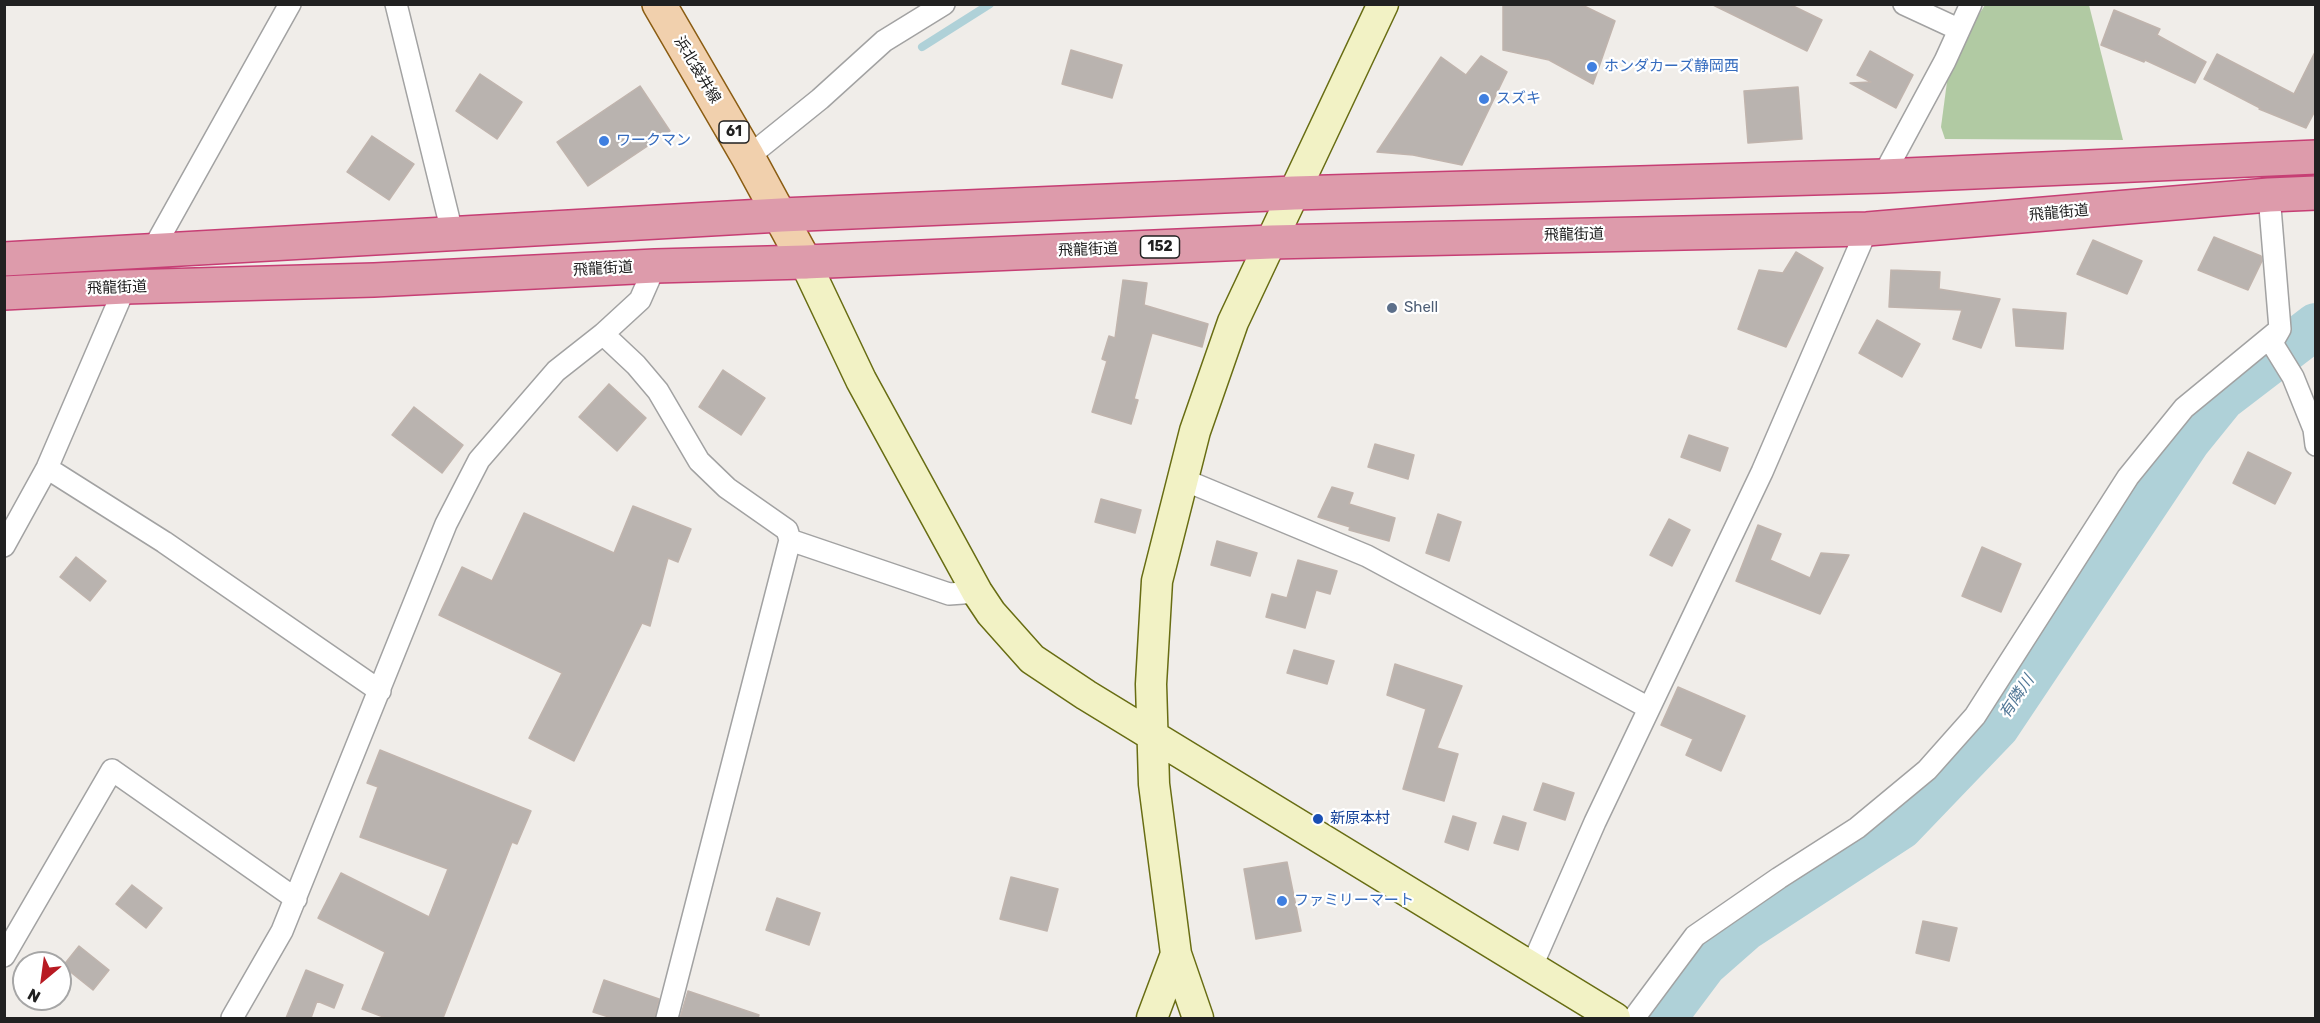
<!DOCTYPE html>
<meta charset="utf-8">
<style>
body{margin:0}
#map{position:relative;width:2320px;height:1023px;overflow:hidden;background:#f0ede9;font-family:Rubik,sans-serif}
canvas{display:block}
.frame{position:absolute;inset:0;border:6px solid #212121;pointer-events:none}
.north{position:absolute;left:12px;top:951px;width:60px;height:60px;box-sizing:border-box;background:#fff;border:2px solid #a6a6a6;border-radius:50%;rotate:209deg;font-size:16px;font-weight:700;line-height:24px;text-align:center;color:#212121}
.north::after{content:'';display:block;margin:auto;width:21px;height:27px;background:#b81a22;clip-path:polygon(50% 0,100% 100%,50% 72%,0 100%)}
</style>
<div id="map">
<canvas width="2320" height="1023"></canvas>
<div class="frame"></div>
<div class="north">N</div>
</div>
<script>
const ctx = document.querySelector('canvas').getContext('2d');
ctx.lineJoin = 'round';
function paint(path, color) {
  ctx.fillStyle = color;
  ctx.fill(path, 'evenodd');
}
function shape(rows) {
  const path = new Path2D();
  for (const r of rows) {
    path.moveTo(r[0], r[1]);
    for (let i = 2; i < r.length; i += 2) path.lineTo(r[i], r[i + 1]);
  }
  return path;
}
function stroke(path, color, width, dash) {
  ctx.strokeStyle = color;
  ctx.lineWidth = width;
  ctx.lineCap = dash ? 'butt' : 'round';
  ctx.setLineDash(dash || []);
  ctx.stroke(path);
}
function drawText(font, color, halo, rows, align = 'center') {
  ctx.font = font + ' Rubik,"Noto Sans JP",sans-serif';
  ctx.lineWidth = 4.5;
  ctx.setLineDash([]);
  ctx.textBaseline = 'middle';
  ctx.strokeStyle = halo;
  ctx.fillStyle = color;
  for (const [text, x, y, turn = 0] of rows) {
    ctx.save();
    ctx.translate(x, y);
    ctx.rotate((+turn || 0) * Math.PI / 180);
    ctx.textAlign = isNaN(turn) ? turn : align;
    if (halo) ctx.strokeText(text, 0, 0);
    ctx.fillText(text, 0, 0);
    ctx.restore();
  }
}
const forest = shape([
 [1985,5,2089,5,2123,140,1945,139,1941,127,1950,59]
]);
const stream = shape([
 [922,47,990,4]
]);
const river = shape([
 [1666,1018,1674,1004,1704,964,1745,928,1900,827,1997,726,2188,440,2222,398,2316,326]
]);
const building = shape([
 [1503,4,1580,4,1615,21,1593,84,1549,60,1503,50,1503,4],
 [1711,4,1789,4,1822,20,1807,51,1711,4],
 [2114,10,2160,29,2157,35,2206,62,2195,83,2145,60,2144,62,2101,45,2114,10],
 [1071,50,1122,65,1112,98,1062,84,1071,50],
 [2316,50,2316,109,2306,128,2259,109,2260,108,2204,79,2217,54,2294,94,2316,50],
 [1870,51,1913,75,1896,108,1850,83,1871,82,1857,75,1870,51],
 [1481,56,1507,72,1462,165,1413,155,1377,152,1441,57,1466,75,1481,56],
 [480,74,522,102,497,139,456,111,480,74],
 [640,86,670,131,588,186,557,142,640,86],
 [1798,87,1802,139,1748,143,1744,91,1798,87],
 [372,136,414,164,389,200,347,172,372,136],
 [2214,237,2261,256,2262,261,2248,290,2198,270,2214,237],
 [2093,240,2142,261,2127,294,2077,274,2093,240],
 [1796,252,1823,268,1786,347,1738,329,1759,270,1783,273,1796,252],
 [1891,270,1940,272,1939,289,2000,299,1981,348,1953,339,1962,310,1889,307,1891,270],
 [1123,280,1147,283,1144,305,1208,324,1202,347,1152,333,1134,399,1138,400,1131,424,1092,412,1107,361,1102,359,1109,336,1115,338,1123,280],
 [2013,309,2066,313,2063,349,2016,346,2013,309],
 [1877,320,1920,344,1902,377,1859,353,1877,320],
 [723,370,765,398,741,435,699,407,723,370],
 [609,384,646,418,617,451,579,417,609,384],
 [414,407,463,445,442,473,392,435,414,407],
 [1689,435,1728,448,1720,471,1681,457,1689,435],
 [1375,444,1414,455,1408,479,1368,467,1375,444],
 [2248,452,2291,473,2275,504,2233,483,2248,452],
 [1332,487,1353,493,1349,504,1395,518,1389,541,1349,530,1350,527,1318,517,1332,487],
 [1101,499,1141,510,1135,533,1095,522,1101,499],
 [633,506,691,529,678,562,668,558,650,626,642,623,574,761,529,738,562,673,439,615,462,567,492,581,524,513,614,553,633,506],
 [1438,514,1461,522,1449,561,1426,553,1438,514],
 [1669,519,1690,530,1672,566,1650,555,1669,519],
 [1758,525,1781,534,1770,560,1810,578,1821,553,1849,555,1820,614,1736,581,1758,525],
 [1217,541,1257,553,1250,576,1211,565,1217,541],
 [1982,547,2021,564,2001,612,1962,596,1982,547],
 [76,557,106,581,90,601,60,577,76,557],
 [1298,560,1337,571,1330,594,1316,590,1305,628,1266,617,1272,594,1287,598,1298,560],
 [1294,650,1334,661,1327,684,1287,673,1294,650],
 [1395,664,1462,686,1437,748,1458,754,1444,801,1403,789,1426,709,1387,695,1395,664],
 [1678,687,1745,716,1721,771,1686,755,1693,739,1661,725,1678,687],
 [380,750,531,811,517,844,512,842,443,1018,386,1018,362,1009,385,952,318,918,341,873,429,917,448,869,360,837,378,787,367,783,380,750],
 [1543,783,1574,793,1565,820,1534,810,1543,783],
 [1453,816,1476,823,1468,850,1445,842,1453,816],
 [1503,816,1526,823,1518,850,1494,843,1503,816],
 [1287,862,1301,931,1256,939,1244,869,1287,862],
 [1011,877,1058,889,1047,931,1000,919,1011,877],
 [132,885,162,908,146,928,116,904,132,885],
 [777,898,820,913,809,945,766,930,777,898],
 [1923,921,1957,928,1949,961,1916,953,1923,921],
 [79,946,109,970,93,990,63,966,79,946],
 [306,970,343,985,334,1008,317,1001,311,1018,286,1018,306,970],
 [604,980,659,999,655,1018,612,1018,593,1012,604,980],
 [688,991,759,1015,758,1018,680,1018,688,991]
]);
const street = shape([
 [396,4,452,232],
 [1904,4,1958,29],
 [748,157,820,99,884,41,944,4],
 [1883,176,1945,61,1971,4],
 [2269,195,2280,329,2272,343,2293,377,2314,429,2316,445],
 [152,251,290,4],
 [603,334,636,365,658,391,699,461,727,488,787,530,790,540],
 [47,468,164,542,380,691],
 [1182,479,1367,556,1649,708],
 [4,546,47,468,125,287],
 [4,956,112,770,296,899],
 [1531,968,1595,822,1762,472,1867,229],
 [232,1018,282,931,446,524,479,460,556,371,603,334,640,300,655,266],
 [667,1018,790,540,949,594,977,592],
 [1634,1018,1695,936,1779,878,1857,828,1927,770,1975,716,2128,477,2184,408,2280,329]
]);
const secondary = shape([
 [805,262,861,380,977,592,991,613,1032,659,1086,695,1615,1018],
 [1176,954,1198,1018],
 [1152,1018,1176,954,1154,784,1151,684,1157,581,1195,431,1233,322,1383,4]
]);
const primary = shape([
 [659,4,748,157,805,262]
]);
const highway = shape([
 [4,259,781,215,1294,193,1883,176,2316,157],
 [4,293,125,287,374,280,655,266,805,262,1271,242,1867,229,2269,195,2316,193]
]);
const markers = [
 [1592,67,6,"#3f7fe0"],
 [1484,99,6,"#3f7fe0"],
 [604,141,6,"#3f7fe0"],
 [1392,308,6,"#5c6f8a"],
 [1318,819,6,"#1a4fb4"],
 [1282,901,6,"#3f7fe0"]
];
const shields = [
 [734,132,30],
 [1160,247,39]
];
const shieldNames = [
 ["61",734,132],
 ["152",1160,247]
];
const shopNames = [
 ["ホンダカーズ静岡西",1604,67],
 ["スズキ",1496,99],
 ["ワークマン",616,141],
 ["ファミリーマート",1294,901]
];
const streetNames = [
 ["浜北袋井線",697,70,59],
 ["飛龍街道",2059,213,-5],
 ["飛龍街道",1574,235,-1],
 ["飛龍街道",1088,250,-2],
 ["飛龍街道",603,269,-3],
 ["飛龍街道",117,288,-2]
];
const serviceNames = [
 ["Shell",1404,308]
];
const transitNames = [
 ["新原本村",1330,819]
];
const waterNames = [
 ["有隣川",2017,697,-56]
];
paint(forest, '#b1caa3');
stroke(stream, '#afd1d8', 8);
stroke(river, '#afd1d8', 46);
paint(building, '#b9b3af');
stroke(building, '#c0b4ad', 1.5);
stroke(street, '#a2a2a2', 24);
stroke(secondary, '#686d13', 33);
stroke(primary, '#8b5d13', 36);
stroke(highway, '#c63e74', 36);
stroke(street, '#fff', 21);
stroke(secondary, '#f2f2c5', 30);
stroke(primary, '#f1d0ad', 33);
stroke(highway, '#dd9bab', 33);
for (const [x, y, r, color] of markers) {
  const dot = new Path2D();
  dot.arc(x, y, r, 0, 2 * Math.PI);
  ctx.fillStyle = color;
  ctx.fill(dot);
  stroke(dot, '#fff', 2);
}
for (const [x, y, w] of shields) {
  const box = new Path2D();
  box.roundRect(x - w / 2, y - 11, w, 22, 4.5);
  ctx.fillStyle = '#fff';
  ctx.fill(box);
  stroke(box, '#212121', 1.5);
}
drawText('bold 14px', '#212121', null, shieldNames);
drawText('15px', '#366cbe', '#fff', shopNames, 'left');
drawText('15px', '#212121', '#fff', streetNames);
drawText('15px', '#4e5e75', '#fff', serviceNames, 'left');
drawText('15px', '#164399', '#fff', transitNames, 'left');
drawText('italic 16px', '#527897', '#fff', waterNames);
</script>
